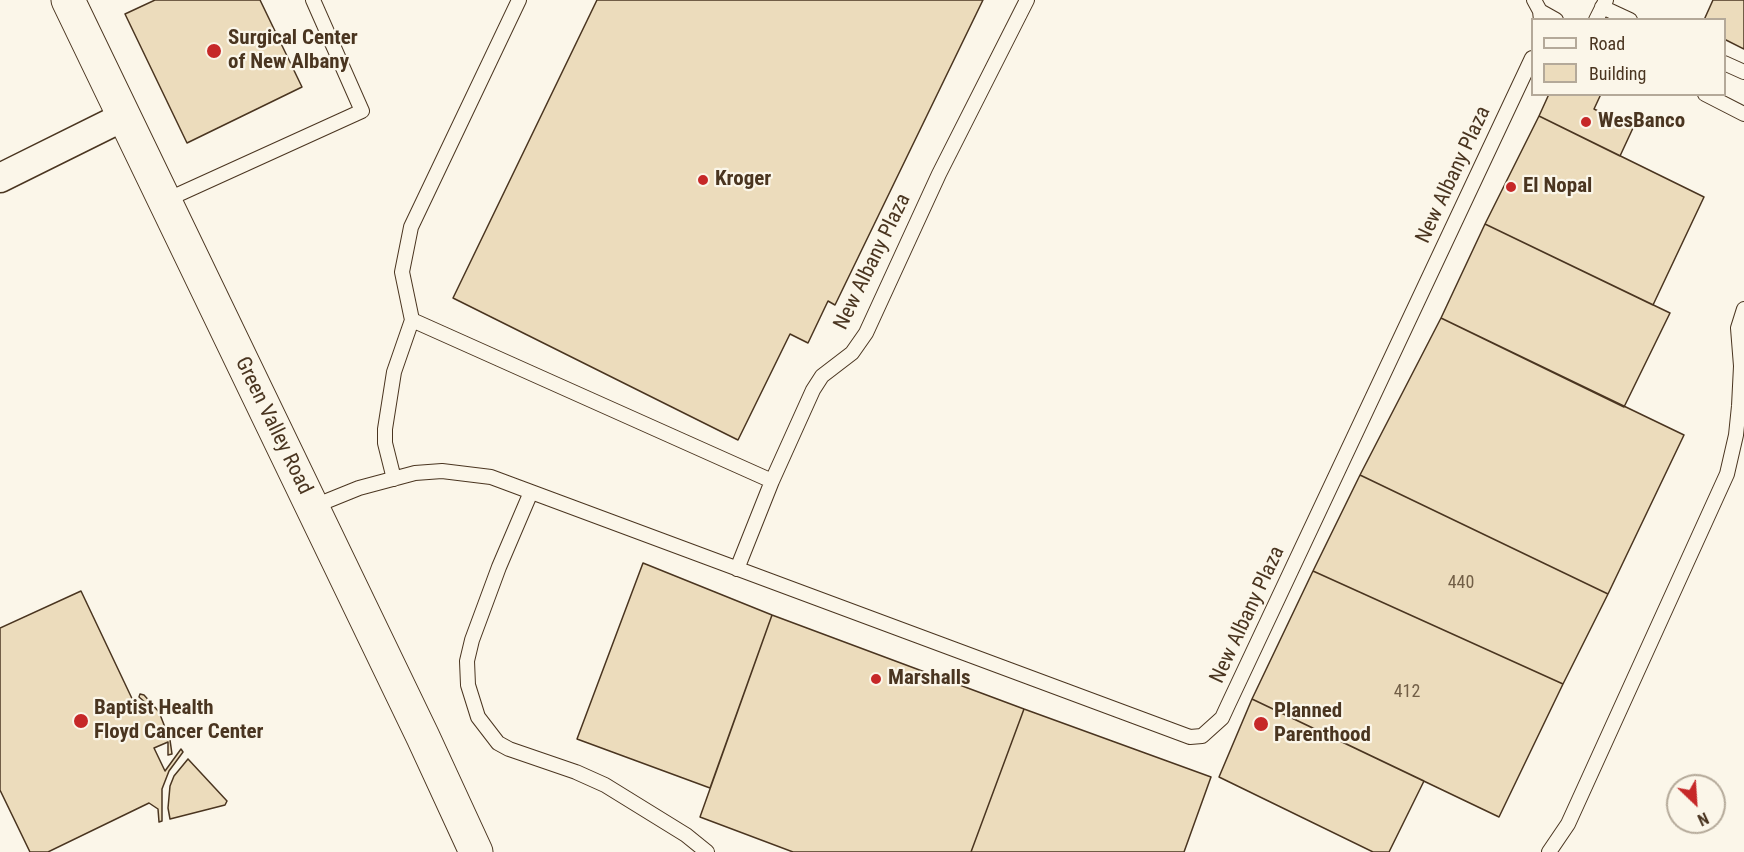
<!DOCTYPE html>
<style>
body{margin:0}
#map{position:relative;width:1744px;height:852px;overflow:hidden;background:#fbf6e9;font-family:"Roboto Condensed",sans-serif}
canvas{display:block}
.legend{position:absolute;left:1531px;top:18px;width:195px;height:78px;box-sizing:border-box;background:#fbf6e9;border:2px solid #b4a999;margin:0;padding:8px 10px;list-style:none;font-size:18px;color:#4a3520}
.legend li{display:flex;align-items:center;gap:12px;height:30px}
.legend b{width:30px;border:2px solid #b4a999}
.north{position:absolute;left:1666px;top:774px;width:60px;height:60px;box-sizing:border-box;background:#fbf6e9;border:2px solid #b4a999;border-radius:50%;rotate:155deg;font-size:16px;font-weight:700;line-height:24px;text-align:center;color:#4a3520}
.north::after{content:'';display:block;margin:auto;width:21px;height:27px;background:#c62828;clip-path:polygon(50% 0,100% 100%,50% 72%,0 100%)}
</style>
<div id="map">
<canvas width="1744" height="852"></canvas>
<ul class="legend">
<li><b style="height:8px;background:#fbf6e9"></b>Road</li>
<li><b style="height:16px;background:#ecdcbc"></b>Building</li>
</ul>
<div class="north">N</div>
</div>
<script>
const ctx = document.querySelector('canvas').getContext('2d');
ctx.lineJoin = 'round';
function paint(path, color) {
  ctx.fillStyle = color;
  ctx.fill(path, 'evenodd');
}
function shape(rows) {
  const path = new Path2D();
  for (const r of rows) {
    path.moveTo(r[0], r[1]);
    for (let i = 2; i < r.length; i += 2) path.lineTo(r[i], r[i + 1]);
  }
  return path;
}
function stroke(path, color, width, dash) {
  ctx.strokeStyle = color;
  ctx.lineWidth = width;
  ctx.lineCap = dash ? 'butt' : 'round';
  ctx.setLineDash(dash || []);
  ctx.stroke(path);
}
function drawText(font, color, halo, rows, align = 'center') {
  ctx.font = font + ' "Roboto Condensed",sans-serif';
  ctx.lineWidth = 4.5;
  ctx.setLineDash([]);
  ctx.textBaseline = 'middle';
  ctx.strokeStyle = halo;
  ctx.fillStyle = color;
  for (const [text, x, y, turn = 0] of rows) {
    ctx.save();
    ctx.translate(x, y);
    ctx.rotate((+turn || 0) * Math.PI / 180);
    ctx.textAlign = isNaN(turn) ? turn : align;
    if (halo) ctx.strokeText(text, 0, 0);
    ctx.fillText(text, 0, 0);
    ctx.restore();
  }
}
const building = shape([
 [155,0,260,0,302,87,187,143,125,14,155,0],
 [597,0,983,0,835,305,828,301,808,343,790,334,738,440,453,298,597,0],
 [1713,0,1744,0,1744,49,1724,39,1724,20,1704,20,1713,0],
 [1549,94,1601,94,1594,109,1633,128,1620,156,1539,116,1549,94],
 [1539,116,1704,197,1653,305,1485,224,1539,116],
 [1485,224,1670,313,1624,407,1441,318,1485,224],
 [1441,318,1684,435,1608,594,1360,475,1441,318],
 [1360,475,1608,594,1563,684,1313,571,1360,475],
 [643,563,772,615,710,788,577,739,643,563],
 [1313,571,1563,684,1499,817,1252,699,1313,571],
 [81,591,136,707,146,703,139,697,140,694,144,695,159,712,170,740,172,754,168,755,168,742,154,748,165,771,181,749,183,752,169,771,162,789,162,821,159,822,158,809,149,803,48,852,30,852,0,790,0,628,81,591],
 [772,615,1024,709,971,852,793,852,700,817,772,615],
 [1252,699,1424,781,1389,852,1373,852,1219,777,1252,699],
 [1024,709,1211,777,1184,852,971,852,1024,709],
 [188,759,227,801,225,805,170,819,168,808,170,786,174,776,188,759]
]);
const service = shape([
 [1534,0,1540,11,1541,20],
 [1602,7,1630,20],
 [1540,11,1556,20],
 [1596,20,1606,0],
 [1724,63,1744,72],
 [1705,94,1744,114],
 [164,201,362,111,313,0],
 [412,320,772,481],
 [394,479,385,443,385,429,394,372,412,320,402,272,411,227,519,0],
 [531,492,499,567,472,640,467,661,468,685,478,717,498,743,509,749,576,772,605,785,686,835,707,852],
 [312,507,359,488,415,473,442,471,491,477,1190,737,1202,736,1222,718,1228,705,1532,58],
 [737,569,772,481,813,390,822,376,852,353,866,333,939,174,1027,0],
 [1549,852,1568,824,1727,474,1736,435,1739,406,1741,366,1738,328,1744,309]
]);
const minor = shape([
 [0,178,123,117]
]);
const tertiary = shape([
 [68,0,423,737,476,852]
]);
const markers = [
 [214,51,8,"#c62828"],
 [1586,122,6,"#c62828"],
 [703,180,6,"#c62828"],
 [1511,187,6,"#c62828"],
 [876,679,6,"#c62828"],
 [81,721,8,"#c62828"],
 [1261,724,8,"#c62828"]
];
const numberNames = [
 ["440",1461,583],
 ["412",1407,692]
];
const poiNames = [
 ["Surgical Center",228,39],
 ["of New Albany",228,63],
 ["WesBanco",1598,122],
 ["Kroger",715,180],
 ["El Nopal",1523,187],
 ["Marshalls",888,679],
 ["Baptist Health",94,709],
 ["Floyd Cancer Center",94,733],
 ["Planned",1274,712],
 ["Parenthood",1274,736]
];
const streetNames = [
 ["New Albany Plaza",1454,175,-65],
 ["New Albany Plaza",873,262,-64],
 ["Green Valley Road",273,426,64],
 ["New Albany Plaza",1248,615,-65]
];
paint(building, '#ecdcbc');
stroke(building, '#4a3520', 1.5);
stroke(service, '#4a3520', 16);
stroke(minor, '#4a3520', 31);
stroke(tertiary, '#4a3520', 35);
stroke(service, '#fbf6e9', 14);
stroke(minor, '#fbf6e9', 28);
stroke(tertiary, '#fbf6e9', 33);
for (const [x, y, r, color] of markers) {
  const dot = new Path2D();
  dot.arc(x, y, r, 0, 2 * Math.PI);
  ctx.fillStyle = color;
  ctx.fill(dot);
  stroke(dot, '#fbf6e9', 2);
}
drawText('18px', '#725f47', null, numberNames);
drawText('bold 21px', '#4a3520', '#fbf6e9', poiNames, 'left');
drawText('21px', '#4a3520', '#fbf6e9', streetNames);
</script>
